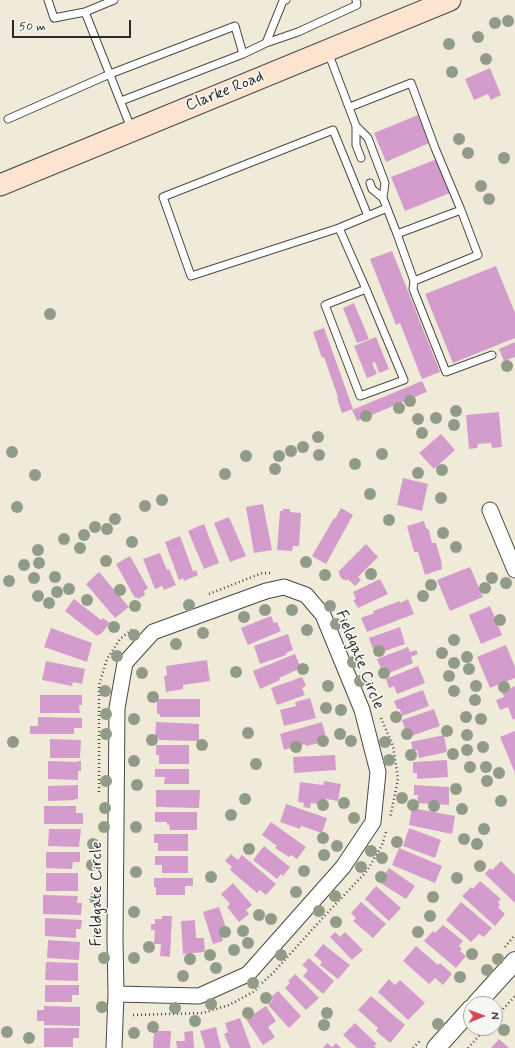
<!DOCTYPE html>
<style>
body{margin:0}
#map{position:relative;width:515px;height:1048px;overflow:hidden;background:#f0ebd9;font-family:Mynerve,sans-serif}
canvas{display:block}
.north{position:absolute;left:463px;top:996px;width:40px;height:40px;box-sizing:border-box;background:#f6f6f2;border:1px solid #a5a5a2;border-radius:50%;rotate:89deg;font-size:11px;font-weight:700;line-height:16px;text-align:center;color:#2b2b2b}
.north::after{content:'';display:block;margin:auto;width:14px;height:18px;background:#d1495b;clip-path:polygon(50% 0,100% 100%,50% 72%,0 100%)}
.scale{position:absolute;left:12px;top:20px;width:119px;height:18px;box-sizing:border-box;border:2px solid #2b2b2b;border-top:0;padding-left:5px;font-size:12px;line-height:14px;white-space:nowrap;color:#2b2b2b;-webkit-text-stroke:3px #f6f6f2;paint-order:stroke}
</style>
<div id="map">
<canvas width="515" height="1048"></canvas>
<div class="north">N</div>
<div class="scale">50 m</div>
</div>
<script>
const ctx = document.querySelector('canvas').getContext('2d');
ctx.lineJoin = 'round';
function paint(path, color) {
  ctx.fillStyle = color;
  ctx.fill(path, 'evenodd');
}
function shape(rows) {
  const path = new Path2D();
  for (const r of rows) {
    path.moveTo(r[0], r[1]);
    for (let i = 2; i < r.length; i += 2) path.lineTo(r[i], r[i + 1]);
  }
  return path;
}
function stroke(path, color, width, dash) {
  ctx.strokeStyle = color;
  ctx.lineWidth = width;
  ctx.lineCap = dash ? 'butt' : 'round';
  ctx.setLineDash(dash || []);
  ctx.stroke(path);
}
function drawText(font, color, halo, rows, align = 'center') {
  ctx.font = font + ' Mynerve,sans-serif';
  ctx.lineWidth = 3.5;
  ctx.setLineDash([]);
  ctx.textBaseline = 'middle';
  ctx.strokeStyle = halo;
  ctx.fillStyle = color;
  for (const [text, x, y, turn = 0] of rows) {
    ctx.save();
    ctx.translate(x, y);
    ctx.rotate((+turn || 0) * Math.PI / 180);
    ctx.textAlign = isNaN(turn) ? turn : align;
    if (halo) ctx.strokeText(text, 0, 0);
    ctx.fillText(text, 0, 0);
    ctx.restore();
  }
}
const building = shape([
 [490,68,501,95,491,100,488,94,474,100,465,79],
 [418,115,429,143,386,162,374,133],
 [437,159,450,193,405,211,391,177],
 [392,251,440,372,422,379,400,323,396,325,370,259],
 [496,266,515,313,515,338,453,363,425,294],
 [354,303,369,339,357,343,343,308],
 [324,328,353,409,342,413,337,398,338,397,324,357,322,358,313,332],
 [376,337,389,369,379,373,375,362,372,363,377,374,367,378,354,346],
 [515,342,515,357,504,361,499,349],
 [422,381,427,392,357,421,352,410],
 [499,412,502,447,492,448,491,443,478,444,477,448,469,449,466,415],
 [441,434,455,450,434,469,419,453],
 [403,478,428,484,422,511,397,505],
 [263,504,272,550,254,553,246,507],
 [341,508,353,515,326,564,312,556,334,518,335,519],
 [283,509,290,509,290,512,301,513,299,546,293,546,292,551,277,550,280,511,283,511],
 [229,517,246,556,230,562,214,523],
 [424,521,426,528,429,530,432,543,436,543,441,560,442,569,425,575,418,552,414,552,407,526],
 [204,524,219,563,204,569,188,531],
 [180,536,193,571,191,572,196,570,198,575,184,581,183,578,179,580,165,542],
 [366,544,378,557,358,577,361,580,355,586,348,579,346,581,344,579,343,580,339,575,340,574,338,572],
 [160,553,167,570,169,569,176,585,164,590,162,586,155,589,143,559],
 [130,556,148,588,144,591,145,595,138,599,137,597,135,598,116,564],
 [470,567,483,597,450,611,437,580],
 [99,572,129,607,115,618,86,584],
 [380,579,388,594,358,608,353,600,356,599,353,592],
 [74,599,101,620,103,618,110,623,100,635,99,634,97,636,65,611],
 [408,599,414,614,367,632,361,618,374,613,373,611,400,601,400,603],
 [490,606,502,635,481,644,469,615],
 [271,616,274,623,277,622,281,631,248,645,241,628],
 [400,627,405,644,382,652,380,646,373,649,369,638],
 [51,628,92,643,87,662,44,647],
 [288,634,293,650,286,653,286,655,260,664,254,646],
 [506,645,515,667,515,678,490,688,477,657],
 [408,647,410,652,416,650,418,654,411,657,413,663,387,674,384,666,381,668,377,659],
 [295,654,301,668,279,678,280,680,260,689,253,671],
 [207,660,210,681,183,685,183,689,166,692,164,676,167,675,166,666],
 [46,661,85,669,82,684,73,682,72,686,42,680],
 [418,666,425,683,397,694,394,686,389,688,386,679],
 [302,677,306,686,302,688,305,695,277,705,271,688],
 [515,686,515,719,513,720,508,707,500,710,496,700,504,697,502,692],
 [423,690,429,706,402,716,400,709,397,709,394,701],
 [40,695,82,695,82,705,79,705,80,713,40,713],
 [310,698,316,718,284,726,280,710,296,706,295,702],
 [157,699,200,699,200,717,160,717,160,714,157,714],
 [434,709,440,726,411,736,408,729,405,729,402,720],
 [38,717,82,718,82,728,74,728,74,734,30,734,30,726,38,726],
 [156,722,199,724,199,741,159,740,159,738,155,738],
 [322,722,326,737,321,738,321,740,318,741,319,743,306,746,305,744,284,750,280,734],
 [515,731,515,773,500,737],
 [444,735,447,752,419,758,417,750,413,751,411,742],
 [50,739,81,740,80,758,50,758],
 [156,745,189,745,189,764,159,764,159,755,156,755],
 [335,755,336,770,294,773,293,757],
 [447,760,448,777,417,779,417,773,413,773,413,762],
 [48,761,78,762,77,761,81,761,81,771,78,771,78,780,48,779],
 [155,769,189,769,189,784,164,784,165,777,155,777],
 [324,781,341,784,338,801,326,799,325,805,311,803,310,808,303,807,304,803,298,802,300,782,323,785],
 [78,785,78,799,75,799,75,800,48,801,48,786],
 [414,785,449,787,449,805,417,803,418,795,414,795],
 [156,790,200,790,199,808,156,807],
 [286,804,327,818,322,833,301,826,300,829,280,822],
 [44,806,76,806,76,813,83,813,83,824,44,824],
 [412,808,455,816,452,834,409,825],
 [155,812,197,812,197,830,170,830,169,824,167,825,167,822,155,822],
 [271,822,306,847,297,859,291,855,289,857,275,848,277,846,262,835],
 [409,828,441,840,435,858,403,846],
 [49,829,81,829,79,847,48,846],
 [154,834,188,834,188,851,158,851,158,843,154,843],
 [264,846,290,867,283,876,281,874,277,879,253,860],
 [399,848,442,866,435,883,392,865],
 [46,852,80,852,80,862,73,862,72,869,46,868],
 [231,854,238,860,242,855,276,884,266,895,260,890,257,893,230,870,232,867,225,861],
 [155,856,188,856,188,873,162,873,162,865,155,865],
 [501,861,515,875,515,903,485,874,490,868,492,870],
 [389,868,415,886,406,899,379,882],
 [46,873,78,873,78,891,46,891],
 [154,878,193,878,193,886,185,886,185,895,156,895,156,887,154,887],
 [480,881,501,899,498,902,500,905,498,907,505,914,495,926,462,896,471,887,473,889],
 [233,883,252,905,246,910,249,914,239,922,227,907,230,904,221,894],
 [376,886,401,908,389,921,365,899],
 [43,895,78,896,77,903,82,903,81,915,43,914],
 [361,902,386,924,373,938,353,921,356,918,351,913],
 [461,902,492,928,484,937,479,934,471,942,446,920],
 [219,907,227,931,221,933,223,941,213,944,203,912],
 [162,916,172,916,170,957,160,956,161,944,154,944,155,930,151,930,151,924,155,924,155,919,162,919],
 [45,918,82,920,81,929,76,929,76,938,45,936],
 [195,920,196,938,204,938,205,952,183,954,181,921],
 [443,925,463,941,459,946,462,949,460,951,466,956,456,968,424,941,433,931,435,933],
 [335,932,340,937,345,932,363,950,352,960,330,937],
 [48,940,80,942,79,960,47,958],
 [323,944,350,965,338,979,320,965,322,962,314,955],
 [416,946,438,965,440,963,452,974,443,985,435,978,429,984,403,961],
 [309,958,334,981,323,994,303,976,308,970,302,965],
 [46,962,78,963,78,981,45,980],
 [295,974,319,998,306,1010,285,988,290,983,288,981],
 [389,979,395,985,400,980,425,1003,408,1020,378,992],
 [45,985,79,985,79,995,72,995,72,1002,45,1002],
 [278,991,301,1016,289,1028,268,1005,273,1000,271,997],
 [371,996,405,1025,390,1043,376,1031,378,1028,358,1010],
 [44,1006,80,1007,80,1026,44,1025,44,1021,37,1021,37,1010,44,1010],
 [266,1006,276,1021,268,1027,275,1037,263,1045,246,1019],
 [240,1018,251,1048,230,1048,224,1034,228,1032,225,1023],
 [355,1023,377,1044,374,1046,376,1048,357,1048,343,1035],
 [216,1027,221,1048,205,1048,200,1031],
 [44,1028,79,1028,79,1038,73,1038,73,1047,44,1047],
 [154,1031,171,1031,170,1048,153,1048],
 [193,1031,194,1048,177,1048,176,1041,185,1041,184,1032],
 [499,1039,509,1048,491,1048],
 [327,1043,332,1047,336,1043,341,1048,323,1048]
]);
const path = shape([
 [209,594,262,573,272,573],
 [381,718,393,746,398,779,390,818],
 [99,792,99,685,107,659,120,639,134,628],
 [505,947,515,935],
 [262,983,272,974,330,910,367,871,382,845,386,832],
 [133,1015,203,1013,229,1005,253,992,259,987],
 [495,1018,515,996],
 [413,1048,420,1041],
 [468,1048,486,1028]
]);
const service = shape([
 [48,0,54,18,85,12,114,0],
 [85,12,131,128],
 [266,43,283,1,286,0],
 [328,52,356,126,356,145,361,158],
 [243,54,266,43,298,32,357,5,356,0],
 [350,107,411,83,435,148,461,210,397,234,383,198,385,183,368,138,356,126],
 [8,119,110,74,235,26,243,54,121,101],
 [370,183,372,189,383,198],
 [339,228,191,276,163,197,333,130,368,216],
 [397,234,414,281,478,255,461,210],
 [414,281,413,289,446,372,492,355],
 [366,289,325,305,360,396,404,380,366,289,339,228,387,208]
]);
const minor = shape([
 [490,510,515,570],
 [114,1048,116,994,115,939,117,708,125,663,153,632,266,591,284,587,306,595,323,615,362,710,378,772,373,822,343,867,248,974,199,996,116,994]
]);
const tertiary = shape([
 [476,1004,515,961],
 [436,1048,471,1009]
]);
const secondary = shape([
 [0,185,450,0]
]);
const trees = [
 [508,21],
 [495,23],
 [478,37],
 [449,44],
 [486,59],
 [452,72],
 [459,139],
 [468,153],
 [504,158],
 [481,186],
 [489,199],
 [50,314],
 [507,366],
 [410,401],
 [399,408],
 [456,411],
 [366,416],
 [436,418],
 [418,419],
 [454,425],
 [422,433],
 [318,437],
 [303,447],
 [291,451],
 [12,452],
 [382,454],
 [319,455],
 [246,456],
 [279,456],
 [355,464],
 [275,469],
 [442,470],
 [418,473],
 [225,474],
 [35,475],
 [370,494],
 [441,498],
 [162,500],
 [145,506],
 [17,507],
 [115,519],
 [389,520],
 [95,527],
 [107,529],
 [443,533],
 [84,535],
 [64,539],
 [132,542],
 [456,547],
 [80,548],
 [38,550],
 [106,561],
 [306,562],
 [39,563],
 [24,565],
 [371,574],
 [325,575],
 [55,577],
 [34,578],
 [492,578],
 [9,581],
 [506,583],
 [431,585],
 [485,588],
 [69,589],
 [120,590],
 [57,592],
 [38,596],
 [423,596],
 [87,600],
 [49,603],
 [189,605],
 [135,606],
 [330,606],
 [265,610],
 [292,610],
 [244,617],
 [500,620],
 [336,624],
 [114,627],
 [307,630],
 [203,633],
 [134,635],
 [454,640],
 [176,644],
 [379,651],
 [442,653],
 [117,656],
 [467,657],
 [353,662],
 [454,663],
 [303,669],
 [469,669],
 [236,672],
 [142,673],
 [384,673],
 [449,676],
 [360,681],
 [328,686],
 [476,686],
 [504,687],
 [105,691],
 [454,691],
 [153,697],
 [475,700],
 [326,708],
 [341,710],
 [106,714],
 [396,717],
 [466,717],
 [134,719],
 [481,719],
 [447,731],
 [248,733],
 [106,734],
 [340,734],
 [407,734],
 [467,735],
 [152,740],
 [323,741],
 [351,741],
 [13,742],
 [385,742],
 [202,745],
 [296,747],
 [483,747],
 [467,750],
 [453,754],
 [411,755],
 [389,760],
 [134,761],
 [256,764],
 [470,767],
 [486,767],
 [499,773],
 [106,781],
 [487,781],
 [137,785],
 [456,789],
 [402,798],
 [245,799],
 [501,801],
 [344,803],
 [323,805],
 [413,805],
 [434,806],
 [105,808],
 [462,809],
 [231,815],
 [354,818],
 [104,827],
 [136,827],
 [484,829],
 [323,838],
 [464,839],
 [397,842],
 [93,844],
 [477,844],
 [337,846],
 [249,849],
 [371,851],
 [324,855],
 [382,858],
 [92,865],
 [480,866],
 [361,867],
 [304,871],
 [136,872],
 [211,877],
 [381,877],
 [457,878],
 [296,892],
 [335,896],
 [433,897],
 [95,898],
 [319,911],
 [134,912],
 [259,915],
 [430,916],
 [271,919],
 [336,922],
 [243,931],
 [225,932],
 [418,932],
 [248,943],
 [149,947],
 [234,950],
 [472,954],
 [210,955],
 [281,955],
 [104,958],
 [134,958],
 [190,959],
 [498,959],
 [216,968],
 [487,970],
 [183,976],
 [460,977],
 [253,983],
 [266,998],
 [211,1004],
 [102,1007],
 [175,1008],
 [248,1013],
 [327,1013],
 [195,1021],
 [438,1024],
 [324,1025],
 [153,1027],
 [504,1030],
 [7,1032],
 [134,1033],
 [29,1038]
];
const streetNames = [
 ["Clarke Road",225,92,-22],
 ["Fieldgate Circle",359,660,68],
 ["Fieldgate Circle",98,894,-90]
];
paint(building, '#d49ccc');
stroke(service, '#494845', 9);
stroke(minor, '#494845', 17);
stroke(tertiary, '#494845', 20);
stroke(secondary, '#494845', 23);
stroke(path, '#494845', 2.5, [1, 3]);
stroke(service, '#fff', 7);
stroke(minor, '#fff', 15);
stroke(tertiary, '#fff', 18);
stroke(secondary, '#fde4d0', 21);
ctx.fillStyle = '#929b88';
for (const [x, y] of trees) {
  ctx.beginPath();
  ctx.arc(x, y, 6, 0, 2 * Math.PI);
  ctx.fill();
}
drawText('16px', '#2b2b2b', '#f6f6f2', streetNames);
</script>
